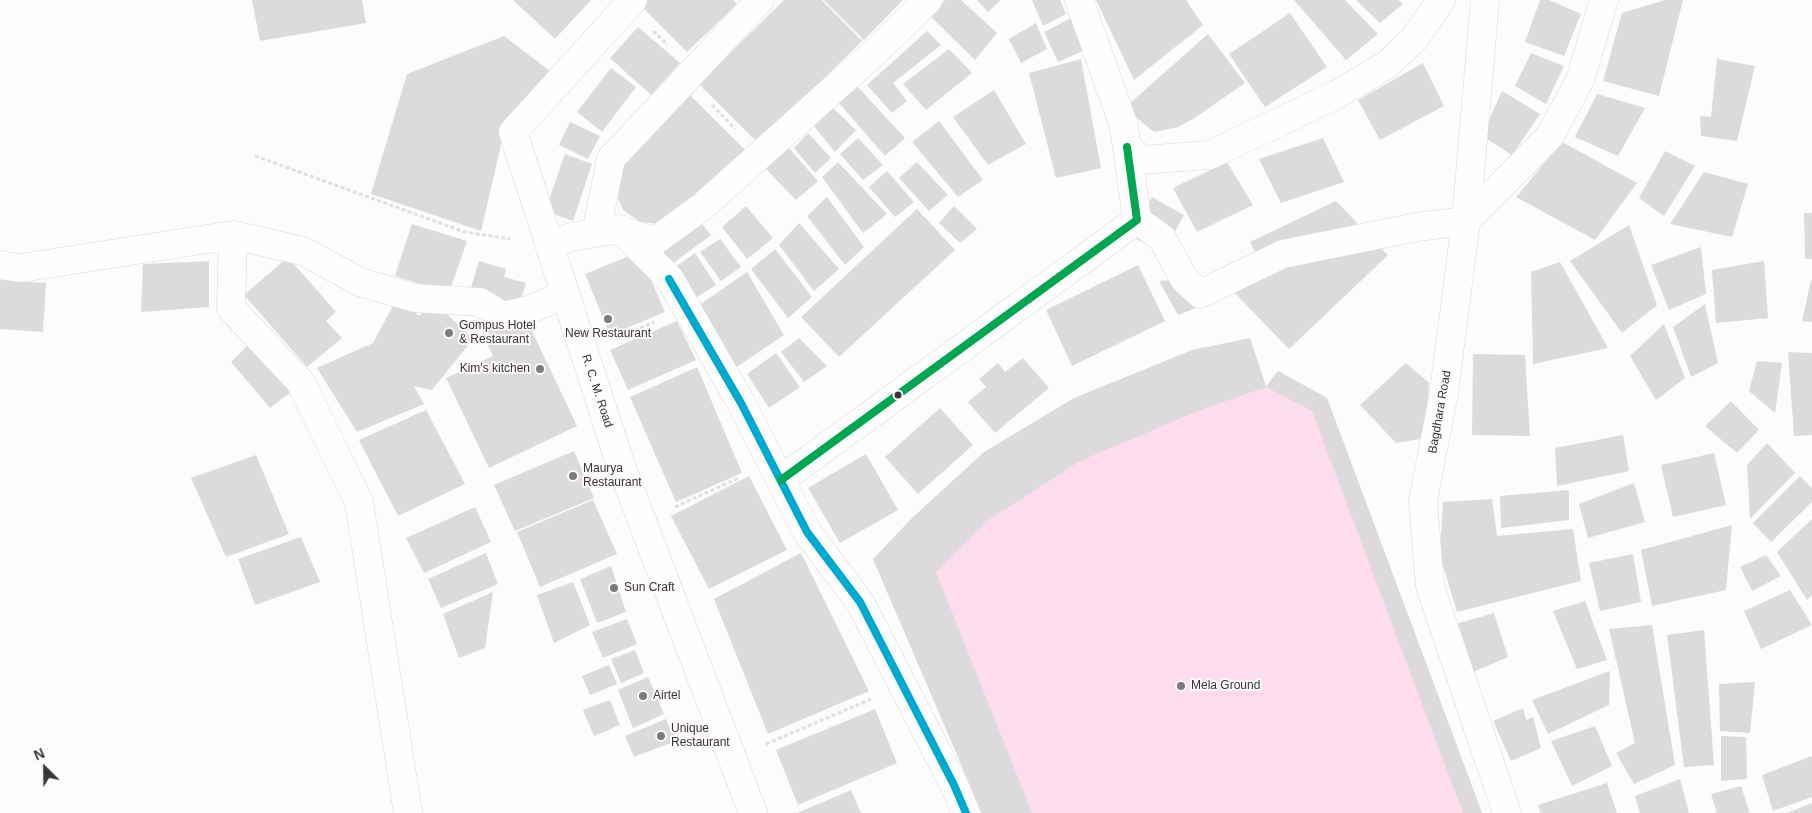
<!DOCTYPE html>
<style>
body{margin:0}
#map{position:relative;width:1812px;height:813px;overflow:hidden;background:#fdfbfc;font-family:Arial,sans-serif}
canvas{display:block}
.north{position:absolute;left:20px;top:743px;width:50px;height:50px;-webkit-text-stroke:4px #fefafc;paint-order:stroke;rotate:337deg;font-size:14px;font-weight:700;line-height:20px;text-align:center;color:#373636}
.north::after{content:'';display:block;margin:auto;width:18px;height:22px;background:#373636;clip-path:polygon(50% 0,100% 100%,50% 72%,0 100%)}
</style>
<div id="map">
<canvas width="1812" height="813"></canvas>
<div class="north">N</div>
</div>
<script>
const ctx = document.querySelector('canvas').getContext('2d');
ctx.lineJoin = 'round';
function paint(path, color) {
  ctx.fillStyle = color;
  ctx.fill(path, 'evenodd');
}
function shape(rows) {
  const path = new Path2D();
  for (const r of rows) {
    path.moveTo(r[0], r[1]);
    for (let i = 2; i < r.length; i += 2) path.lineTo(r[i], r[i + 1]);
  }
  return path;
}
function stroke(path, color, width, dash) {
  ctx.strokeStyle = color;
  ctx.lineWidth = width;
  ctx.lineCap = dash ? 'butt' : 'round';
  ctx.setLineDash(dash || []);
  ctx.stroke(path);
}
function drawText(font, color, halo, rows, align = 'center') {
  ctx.font = font + ' Arial,sans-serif';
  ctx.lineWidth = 4;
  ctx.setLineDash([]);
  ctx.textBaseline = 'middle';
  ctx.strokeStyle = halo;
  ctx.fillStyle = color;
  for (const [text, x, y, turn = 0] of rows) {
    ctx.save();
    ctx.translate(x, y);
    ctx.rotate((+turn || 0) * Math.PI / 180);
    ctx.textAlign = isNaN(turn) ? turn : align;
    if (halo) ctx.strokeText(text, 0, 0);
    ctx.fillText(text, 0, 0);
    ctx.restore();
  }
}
const green = shape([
 [1250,338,1266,386,1278,371,1327,398,1482,813,982,813,873,559]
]);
const building = shape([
 [252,0,362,0,366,23,260,41],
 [513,0,591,0,555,39],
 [646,0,733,0,737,4,687,52,640,5],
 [784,0,822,0,862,41,758,143,699,84],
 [824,0,903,0,864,40],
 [945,0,961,0,997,33,975,60,930,16],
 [977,0,1001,0,988,12],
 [1032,0,1060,0,1066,14,1043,26],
 [1096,0,1186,0,1203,25,1134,80],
 [1294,0,1345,0,1378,34,1346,60],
 [1356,0,1399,0,1403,4,1380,23],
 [1540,0,1549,0,1581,14,1564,56,1525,42],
 [1665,0,1683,0,1659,96,1603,81,1622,13],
 [1290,13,1327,67,1265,107,1229,54],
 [1071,18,1083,51,1058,62,1044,32],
 [1036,23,1047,49,1021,63,1009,39],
 [638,27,680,63,651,95,610,58],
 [927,31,941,45,893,83,907,101,892,113,867,85],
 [1208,34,1245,83,1193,119,1178,127,1154,132,1138,119,1129,104],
 [504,36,555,75,505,128,481,231,371,194,407,74],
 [949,49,972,73,926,110,903,84],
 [1531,53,1564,66,1546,104,1515,86],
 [1081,59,1101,168,1056,178,1029,73],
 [1717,59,1755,66,1737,141,1701,136,1700,116,1711,117],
 [1423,63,1444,106,1380,140,1358,100],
 [611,68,636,87,602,132,577,112],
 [857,86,905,138,885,156,838,102],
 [994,90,1026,144,988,165,953,117],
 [1502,91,1540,114,1512,155,1482,136],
 [1597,94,1645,108,1618,156,1575,137],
 [690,95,749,154,660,224,640,222,623,210,615,191,618,171],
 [832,107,856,130,835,152,814,126],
 [939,121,983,180,958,197,912,142],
 [570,122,600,136,588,159,559,145],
 [808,133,831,158,815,173,794,148],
 [858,138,883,165,863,180,840,154],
 [1323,138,1344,182,1281,203,1259,159],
 [1562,142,1637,183,1595,240,1516,197],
 [787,146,818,181,796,200,765,168],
 [1665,151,1695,166,1664,216,1639,198],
 [565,154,592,164,573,221,545,211],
 [838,162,887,214,863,233,822,177],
 [917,162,948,195,929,211,899,178],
 [1227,162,1253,205,1197,232,1173,188],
 [887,171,914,202,895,217,869,187],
 [1704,172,1748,184,1732,237,1670,224],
 [827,197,864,247,845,265,807,216],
 [1152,197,1184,215,1163,253,1131,236],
 [1336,201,1388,255,1289,349,1231,289,1260,262,1250,242],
 [746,206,773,238,747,259,722,227],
 [954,206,977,229,960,243,939,223],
 [917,209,955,250,839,357,801,317],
 [1804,213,1812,213,1812,259,1805,259],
 [698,219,711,235,668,267,655,252],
 [799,223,839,269,814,291,779,245],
 [412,224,467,241,449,293,395,276],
 [1629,225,1657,305,1622,333,1570,261],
 [720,239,741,267,721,281,700,252],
 [1701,247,1706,294,1669,310,1651,265],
 [775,249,812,297,788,318,751,269],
 [639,252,665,312,610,335,585,274],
 [695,253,716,285,694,299,674,268],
 [288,257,336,312,326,321,342,338,307,367,244,295],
 [209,261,209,307,141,312,143,264],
 [479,261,506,269,504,277,526,283,518,309,469,294],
 [1764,261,1768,318,1716,323,1712,270],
 [1560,262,1608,348,1533,364,1531,272],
 [1138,265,1165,321,1072,366,1046,310],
 [747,272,784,335,735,368,698,306],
 [1184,279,1196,308,1178,315,1159,281],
 [0,280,46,283,43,332,0,329],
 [1811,280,1812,280,1812,322,1802,321],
 [398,296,419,316,433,301,473,339,432,390,414,386,424,404,357,432,317,368,373,343],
 [1705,304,1718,363,1691,377,1673,327],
 [524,314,577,426,489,468,446,378,493,356,483,334],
 [677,321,696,360,628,390,610,350],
 [1664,324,1685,378,1656,400,1630,356],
 [799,338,827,366,804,382,781,352],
 [1250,338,1266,387,1200,410,1080,461,990,519,936,572,1032,813,982,813,873,559,912,518,984,452,1074,398,1192,350],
 [249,344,293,390,270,408,231,362],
 [1788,352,1812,353,1812,435,1794,436],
 [776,353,800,387,769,408,747,374],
 [1473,354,1525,355,1530,436,1472,435],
 [1023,358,1049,388,995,433,968,402,986,387,979,379,998,363,1005,372],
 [1757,361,1782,363,1775,413,1749,391],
 [1406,363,1429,383,1426,438,1396,443,1360,405],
 [697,367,742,473,676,502,630,397],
 [1278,371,1327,398,1482,813,1463,813,1312,411,1266,387],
 [1731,401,1759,430,1737,453,1705,426],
 [940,408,973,445,918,494,885,457],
 [426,410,465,484,398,516,359,440],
 [1623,435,1629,471,1557,486,1555,448],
 [1767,443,1795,473,1750,519,1747,465],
 [574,451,594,498,515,531,494,485],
 [1714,453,1726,505,1673,517,1661,465],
 [866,454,898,510,840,543,808,488],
 [256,455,289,534,226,557,191,478],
 [749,476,787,550,709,589,671,516],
 [1800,476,1812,488,1812,502,1771,542,1753,523],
 [1634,483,1645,522,1588,538,1579,504],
 [1569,490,1569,520,1501,528,1500,496],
 [1492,499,1497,536,1573,529,1581,581,1457,612,1440,556,1443,502],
 [593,500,617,554,540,587,517,532],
 [475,507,491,542,424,573,406,538],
 [1812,519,1812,595,1807,600,1777,552],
 [1732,525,1726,590,1652,606,1641,550],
 [301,537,320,582,255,605,238,559],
 [486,553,498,584,441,608,428,579],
 [801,553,869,691,768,734,714,599],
 [1633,554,1641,602,1600,611,1589,563],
 [1766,555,1781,576,1752,591,1740,567],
 [611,566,626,612,597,623,580,579],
 [573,582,590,625,554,643,537,595],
 [1790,590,1812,625,1761,649,1744,611],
 [493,592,485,648,459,658,443,614],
 [1585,601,1607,660,1577,669,1553,611],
 [1494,613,1508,657,1471,673,1456,624],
 [627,619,637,644,603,658,592,632],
 [1652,625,1675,765,1634,784,1616,753,1635,743,1609,629],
 [1704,630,1714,765,1684,767,1667,635],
 [635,650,644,673,621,683,611,659],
 [609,665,617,684,590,695,582,676],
 [1610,671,1609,705,1548,734,1532,700],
 [648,677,664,714,633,728,618,690],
 [1755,682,1750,733,1720,731,1719,684],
 [610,700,620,725,594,736,583,710],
 [1523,708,1526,720,1533,717,1541,748,1511,761,1493,721],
 [875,709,897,763,798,805,776,750],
 [666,719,676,741,634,757,625,736],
 [1595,726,1612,766,1572,786,1551,741],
 [1721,736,1746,737,1747,779,1721,781],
 [1812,756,1812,797,1773,811,1762,775],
 [1680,779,1689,813,1640,813,1635,796],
 [1607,783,1617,813,1541,813,1538,805],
 [1741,786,1750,813,1717,813,1711,794],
 [851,790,861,813,797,813],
 [1812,803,1812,813,1787,813]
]);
const path = shape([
 [653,31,668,45],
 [712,105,735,129],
 [255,156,465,232,510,239],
 [616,338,654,322],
 [675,507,739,478],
 [766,744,871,699]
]);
const minor = shape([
 [1079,0,1123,123,1127,147,1142,160,1210,155,1336,95,1388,64,1415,38,1441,0],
 [1137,220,1162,238,1184,279,1200,294,1283,254,1417,227,1466,221,1550,136,1580,80,1604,0],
 [623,231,655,241,703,206,875,52,928,0],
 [596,233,611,159,760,0],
 [233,235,231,308,301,383,359,502,408,813],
 [550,246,571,237,620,229,670,279,741,403,807,532,860,602,954,785,966,813],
 [0,265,21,268,233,235,303,251,360,282,415,298,480,302,503,316,531,309,565,294],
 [781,480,1137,220,1127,147]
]);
const tertiary = shape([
 [1485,0,1466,221,1444,392,1423,501,1430,586,1507,813]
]);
const primary = shape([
 [633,0,513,132,620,463,753,813]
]);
const bus1 = shape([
 [669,279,741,403,807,532,860,602,954,785,966,813]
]);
const bus2 = shape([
 [781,480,1137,220,1127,147]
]);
const markers = [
 [608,319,5,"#7c7b7b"],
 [449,333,5,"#7c7b7b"],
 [540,369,5,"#7c7b7b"],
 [898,395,4.5,"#373636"],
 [573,476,5,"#7c7b7b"],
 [614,588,5,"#7c7b7b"],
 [1181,686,5,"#7c7b7b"],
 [643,696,5,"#7c7b7b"],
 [661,736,5,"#7c7b7b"]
];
const poiNames = [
 ["Gompus Hotel",459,326],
 ["& Restaurant",459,340],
 ["New Restaurant",608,334,"center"],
 ["Kim's kitchen",530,369,"right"],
 ["Maurya",583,469],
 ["Restaurant",583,483],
 ["Sun Craft",624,588],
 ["Mela Ground",1191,686],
 ["Airtel",653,696],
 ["Unique",671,729],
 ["Restaurant",671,743]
];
const streetNames = [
 ["R. C. M. Road",597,391,72],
 ["Bagdhara Road",1440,412,-80]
];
paint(green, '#fddced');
paint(building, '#dcdadb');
stroke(minor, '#d9d7d8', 29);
stroke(tertiary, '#d9d7d8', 29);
stroke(primary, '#d9d7d8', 29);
stroke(path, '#e0dfe0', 3, [4, 2.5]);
stroke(minor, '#fffeff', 28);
stroke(tertiary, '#fffeff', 28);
stroke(primary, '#fffeff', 28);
stroke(bus1, '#00a9ce', 8);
stroke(bus2, '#00a651', 8);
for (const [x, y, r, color] of markers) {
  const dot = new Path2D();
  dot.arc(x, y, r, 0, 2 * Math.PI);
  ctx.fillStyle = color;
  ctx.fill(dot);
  stroke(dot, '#fefafc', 2);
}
drawText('12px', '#373636', '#fefafc', poiNames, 'left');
drawText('12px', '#373636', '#fefafc', streetNames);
</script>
